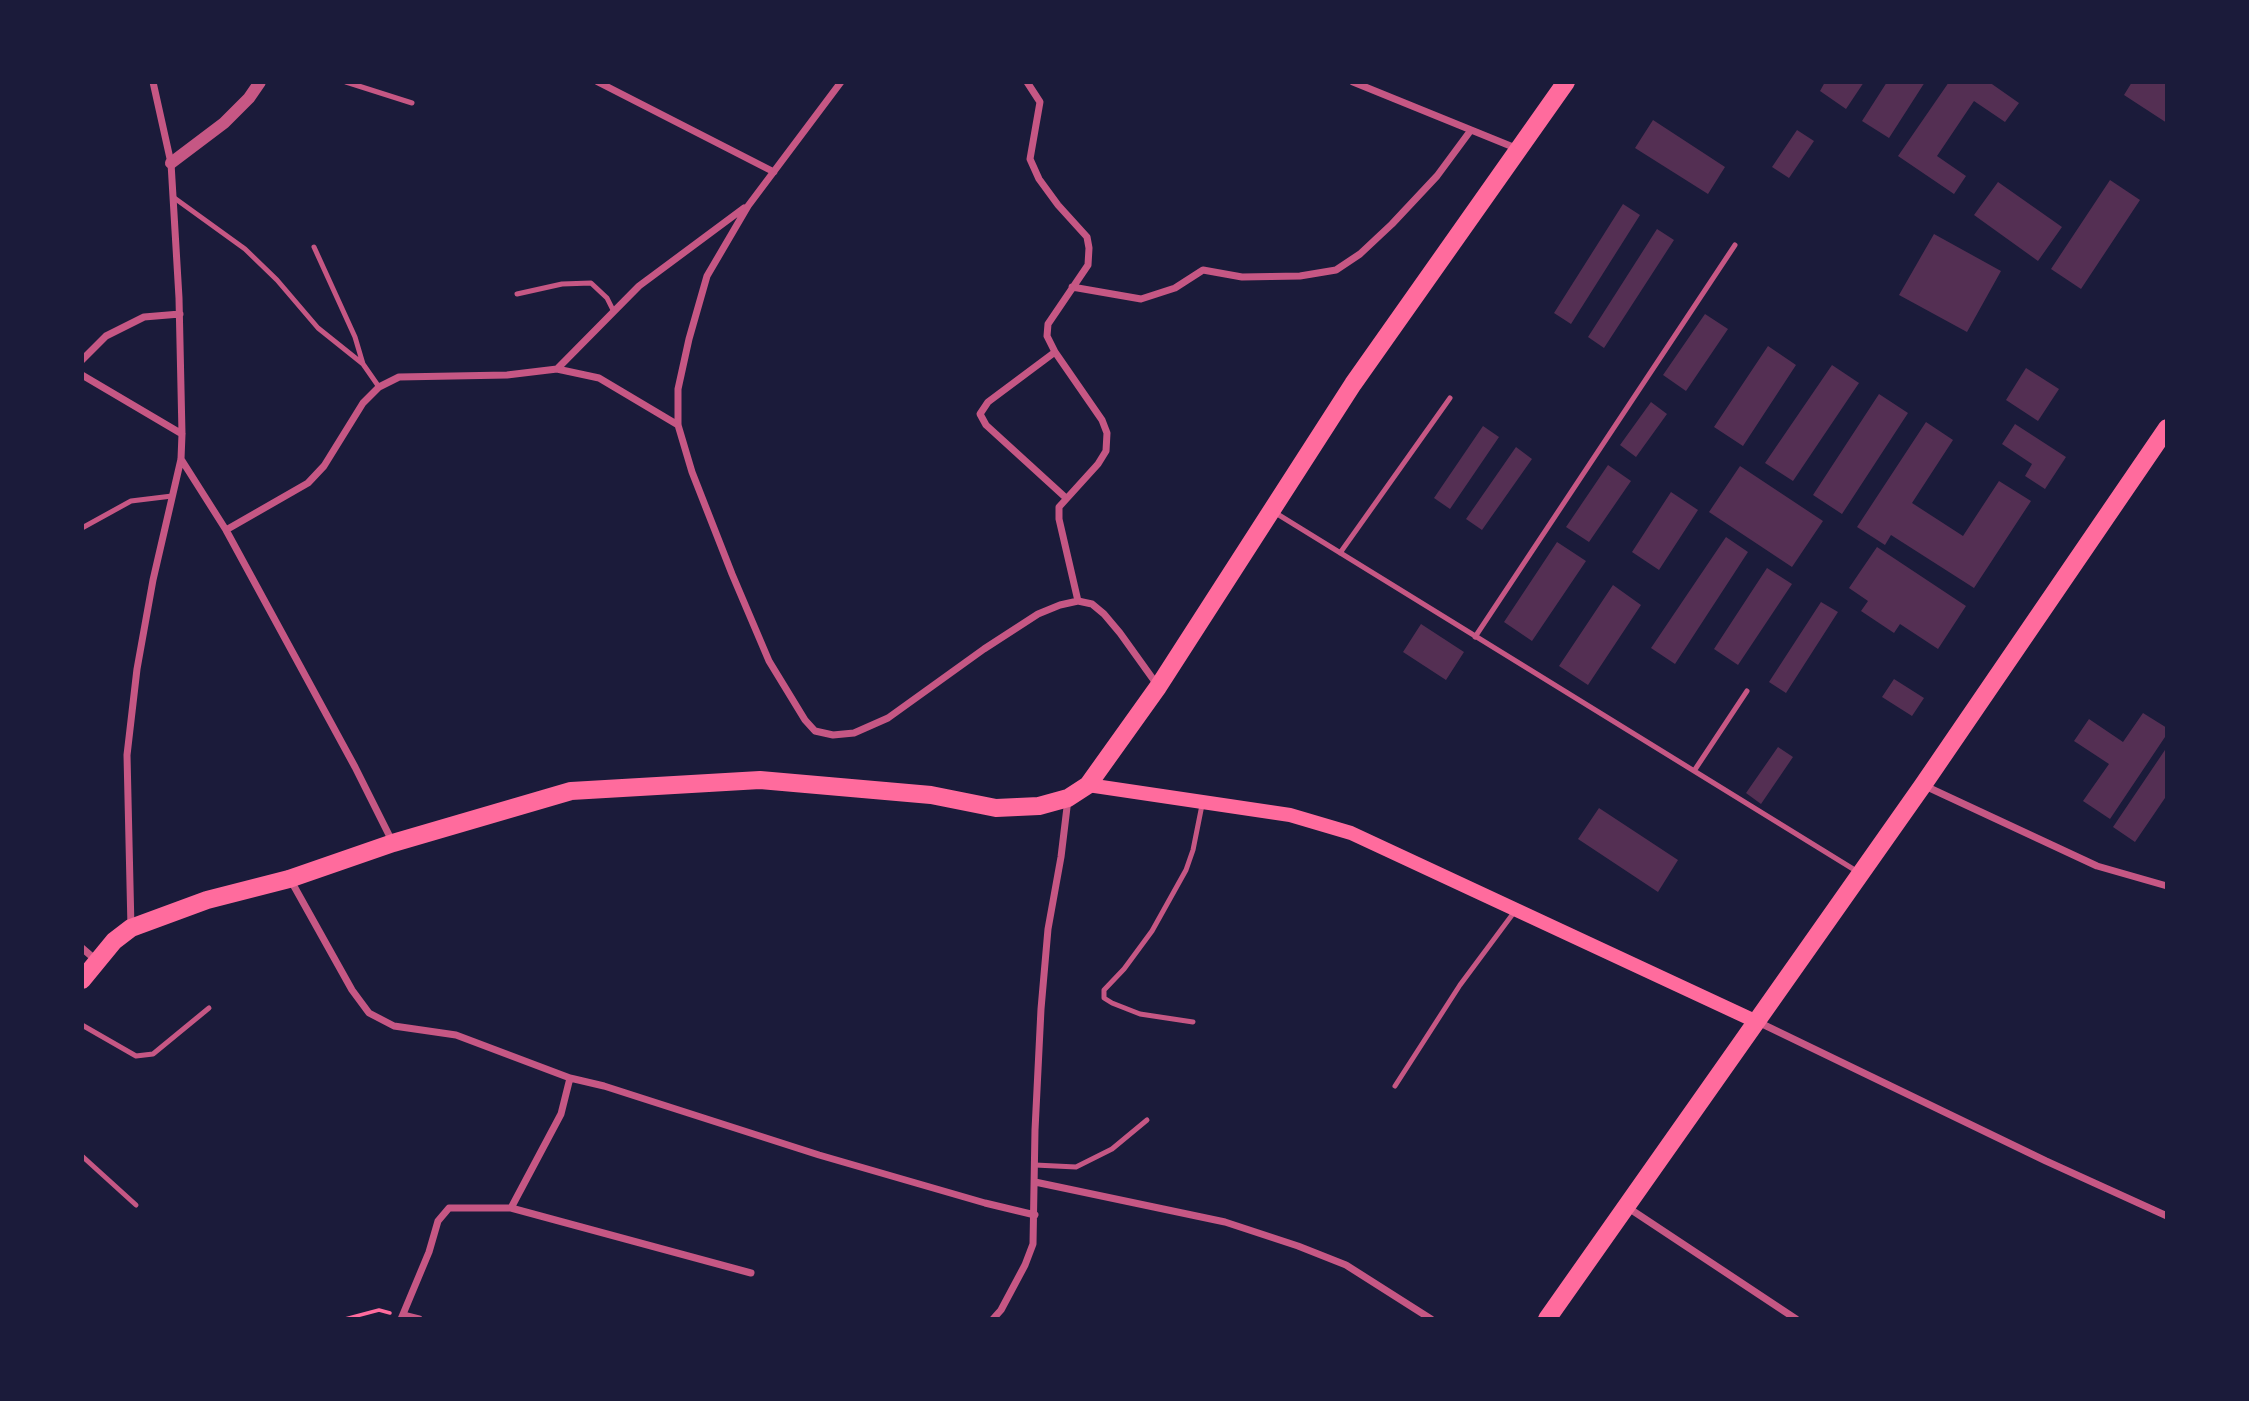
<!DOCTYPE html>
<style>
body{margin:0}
#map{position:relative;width:2249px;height:1401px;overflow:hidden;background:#1b1b3a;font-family:Overpass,sans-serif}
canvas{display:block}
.frame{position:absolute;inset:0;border:84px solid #1b1b3a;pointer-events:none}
</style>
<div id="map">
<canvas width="2249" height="1401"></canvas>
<div class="frame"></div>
</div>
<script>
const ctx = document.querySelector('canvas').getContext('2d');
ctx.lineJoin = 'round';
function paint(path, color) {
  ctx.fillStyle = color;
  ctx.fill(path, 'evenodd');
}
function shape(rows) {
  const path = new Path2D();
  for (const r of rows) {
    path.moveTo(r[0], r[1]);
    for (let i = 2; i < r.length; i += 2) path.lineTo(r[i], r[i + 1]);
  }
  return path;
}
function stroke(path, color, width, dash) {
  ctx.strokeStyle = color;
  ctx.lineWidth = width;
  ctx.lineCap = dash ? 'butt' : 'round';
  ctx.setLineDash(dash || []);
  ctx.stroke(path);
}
const building = shape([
 [1825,82,1864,82,1846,109,1820,91],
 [1887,82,1925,82,1889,138,1862,121],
 [1949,82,1989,82,2019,103,2005,122,1974,101,1937,156,1966,176,1954,194,1898,156],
 [2132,82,2167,82,2167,123,2124,95],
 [1653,120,1725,167,1708,194,1635,148],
 [1797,130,1814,141,1789,178,1772,167],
 [2110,180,2140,200,2081,289,2051,269],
 [1998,182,2062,227,2038,261,1974,215],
 [1623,204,1640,215,1571,324,1554,313],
 [1657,229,1674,240,1604,348,1588,337],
 [1934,234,2001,271,1967,332,1899,295],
 [1705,314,1728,329,1686,391,1663,375],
 [1768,346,1796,365,1743,446,1714,427],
 [1832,365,1859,383,1793,481,1765,463],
 [2026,368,2059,389,2038,421,2006,400],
 [1879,394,1908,413,1842,514,1813,495],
 [1651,402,1667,414,1636,457,1620,445],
 [1926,422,1953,440,1912,503,1963,536,1999,481,2031,501,1974,588,1891,535,1885,545,1857,527],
 [2015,424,2066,457,2045,489,2025,476,2032,464,2002,444],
 [1483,426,1499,437,1450,509,1434,498],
 [1516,447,1532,459,1482,530,1466,519],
 [1608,465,1631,481,1589,542,1566,527],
 [1740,466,1823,521,1792,567,1709,512],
 [1671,492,1698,510,1659,570,1632,552],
 [1726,537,1748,552,1675,664,1651,648],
 [1557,542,1586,561,1532,641,1504,622],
 [1877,547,1966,606,1938,649,1900,624,1894,633,1861,611,1868,601,1849,588],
 [1767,568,1792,584,1738,665,1714,649],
 [1613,585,1641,605,1588,685,1559,666],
 [1821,602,1838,612,1786,693,1769,682],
 [1421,624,1464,652,1446,680,1403,652],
 [1894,679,1924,698,1912,716,1882,697],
 [2143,713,2167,728,2167,734,2110,819,2083,801,2109,764,2074,741,2089,719,2123,742],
 [1778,747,1793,757,1761,804,1746,793],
 [2167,747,2167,795,2135,842,2113,827],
 [1599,808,1678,860,1658,892,1578,839]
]);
const path = shape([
 [345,1319,379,1310,390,1313]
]);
const service = shape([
 [346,82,412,103],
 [173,197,245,249,277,280,318,328,363,364],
 [314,247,355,337,363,364,379,387],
 [517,294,562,284,591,283,607,298,613,310],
 [1274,512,1858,872],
 [82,528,131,501,172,496],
 [1340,553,1450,398],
 [1475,637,1735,245],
 [1694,771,1747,691],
 [1193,1022,1140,1014,1112,1003,1104,998,1104,990,1124,969,1152,931,1186,870,1193,850,1202,805],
 [82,1025,136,1056,153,1054,209,1008],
 [1395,1086,1460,985,1515,911],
 [82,1156,136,1205],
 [1035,1165,1076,1167,1112,1149,1147,1120]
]);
const minor = shape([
 [598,82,774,172],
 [841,82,748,206,707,276,689,339,678,389,678,425,692,472,732,574,769,661,805,720,815,731,833,735,854,733,888,718,984,649,1038,614,1060,605,1078,601,1092,604,1104,614,1120,633,1158,686],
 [1027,82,1040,102,1030,159,1039,179,1058,205,1087,237,1089,248,1088,265,1048,324,1047,336,1055,352,1102,420,1107,433,1106,451,1098,464,1059,507,1059,519,1078,601],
 [1353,82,1518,149],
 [1072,287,1141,299,1175,288,1203,270,1242,277,1300,276,1336,270,1360,254,1392,224,1437,176,1471,130],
 [1055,352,988,402,980,414,986,425,1066,498],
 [82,360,106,336,144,317,180,314],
 [557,369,639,286,744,208],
 [82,375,182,434],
 [181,459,226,530,355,767,393,843],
 [226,530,308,483,324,466,363,403,379,387,399,377,507,375,557,369,599,378,678,425],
 [1923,785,2097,866,2167,886],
 [290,879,352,990,369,1013,394,1026,456,1035,570,1078,604,1086,819,1155,985,1203,1035,1215],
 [131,928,127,755,137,669,153,580,181,459,182,434,179,298,171,163,153,82],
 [82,948,97,961],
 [1756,1021,2046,1161,2167,1216],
 [1035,1182,1225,1222,1298,1246,1346,1265,1431,1319],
 [1627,1207,1796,1319],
 [511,1208,561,1114,570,1078],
 [403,1315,419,1319],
 [401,1319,429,1252,438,1221,449,1208,511,1208,751,1273],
 [993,1319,1001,1310,1025,1265,1033,1244,1035,1130,1041,1009,1048,929,1061,857,1068,799]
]);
const tertiary = shape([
 [171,163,224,123,249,98,260,82]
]);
const secondary = shape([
 [1088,785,1290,815,1351,833,1755,1021]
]);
const primary = shape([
 [82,980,114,941,131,928,207,900,289,879,393,843,571,791,760,780,931,795,996,808,1039,806,1068,798,1088,785,1158,687,1353,384,1566,82]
]);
const trunk = shape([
 [1547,1319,1923,785,2167,428]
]);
paint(building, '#542f53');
stroke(path, '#ff6b9d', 3.5);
stroke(service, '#c65784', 5);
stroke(minor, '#c65784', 7);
stroke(tertiary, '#c65784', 12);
stroke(secondary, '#ff6b9d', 14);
stroke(primary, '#ff6b9d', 18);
stroke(trunk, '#ff6b9d', 18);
</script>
